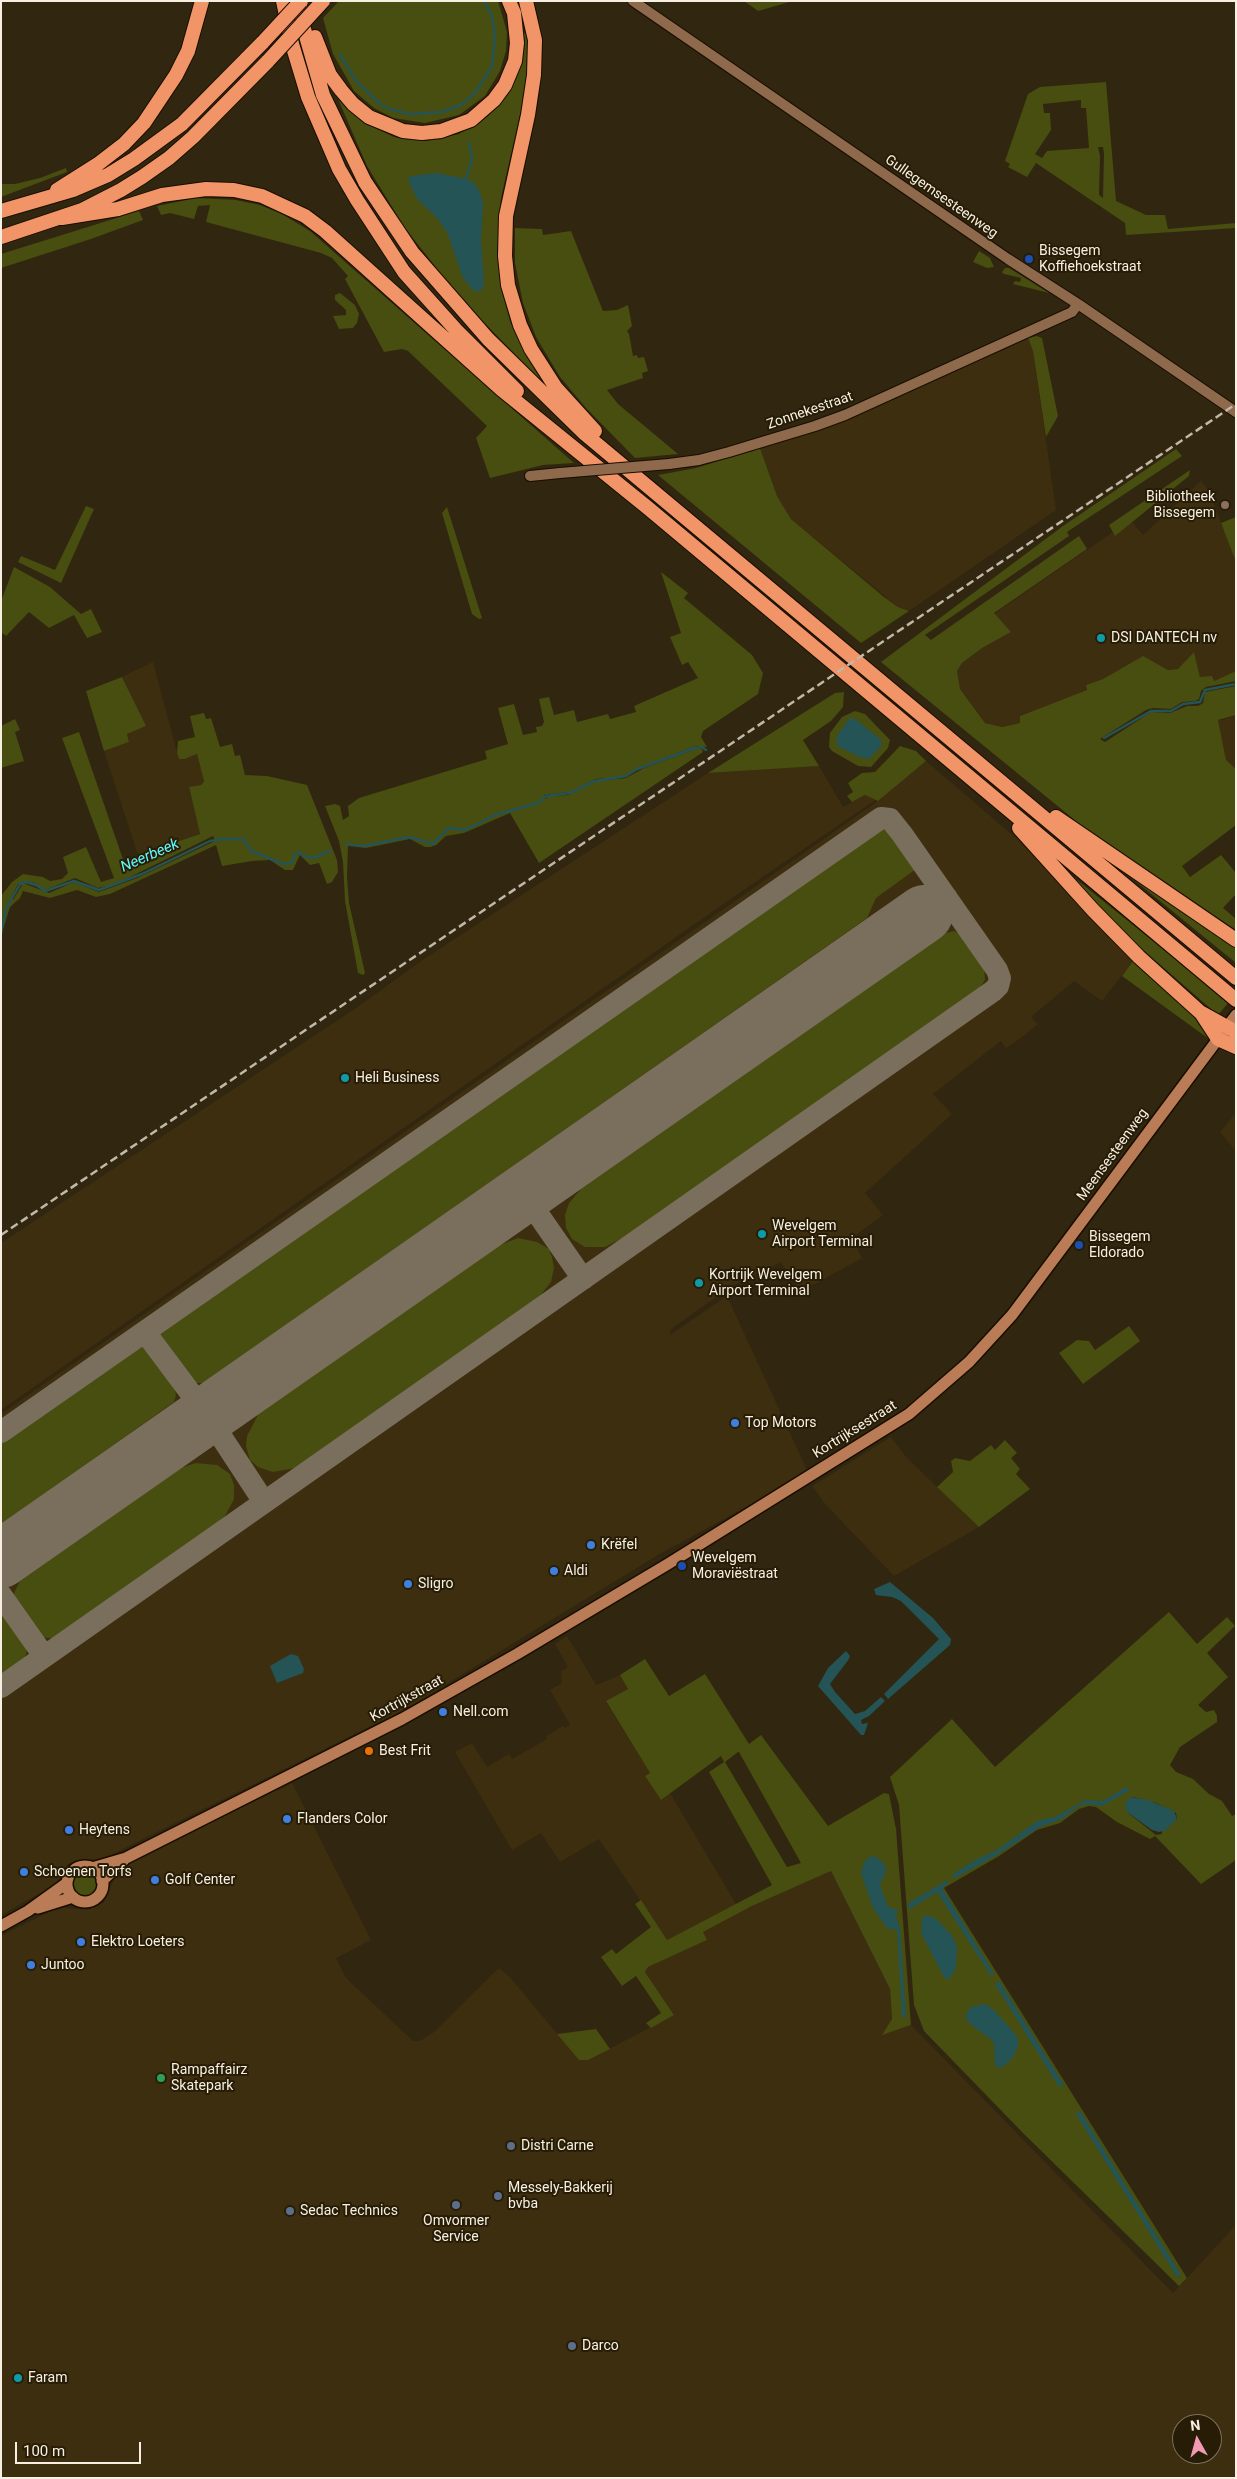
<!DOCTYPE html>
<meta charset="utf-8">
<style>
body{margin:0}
#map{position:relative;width:1237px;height:2479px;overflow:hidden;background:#31260f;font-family:Roboto,sans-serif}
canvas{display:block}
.frame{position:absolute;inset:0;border:2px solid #f7efe1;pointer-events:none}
.north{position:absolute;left:1172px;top:2414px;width:50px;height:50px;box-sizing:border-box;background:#271c05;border:1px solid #7a705d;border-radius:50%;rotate:353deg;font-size:14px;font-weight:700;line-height:20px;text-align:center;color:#f7efe1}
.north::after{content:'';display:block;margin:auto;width:18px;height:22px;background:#f19ab2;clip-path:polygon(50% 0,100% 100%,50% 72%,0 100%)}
.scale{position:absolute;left:15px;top:2442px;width:126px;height:22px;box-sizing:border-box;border:2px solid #f7efe1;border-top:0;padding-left:6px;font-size:15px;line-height:18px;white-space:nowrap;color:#f7efe1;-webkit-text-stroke:4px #271c05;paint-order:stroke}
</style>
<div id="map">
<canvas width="1237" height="2479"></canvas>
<div class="frame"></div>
<div class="north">N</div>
<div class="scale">100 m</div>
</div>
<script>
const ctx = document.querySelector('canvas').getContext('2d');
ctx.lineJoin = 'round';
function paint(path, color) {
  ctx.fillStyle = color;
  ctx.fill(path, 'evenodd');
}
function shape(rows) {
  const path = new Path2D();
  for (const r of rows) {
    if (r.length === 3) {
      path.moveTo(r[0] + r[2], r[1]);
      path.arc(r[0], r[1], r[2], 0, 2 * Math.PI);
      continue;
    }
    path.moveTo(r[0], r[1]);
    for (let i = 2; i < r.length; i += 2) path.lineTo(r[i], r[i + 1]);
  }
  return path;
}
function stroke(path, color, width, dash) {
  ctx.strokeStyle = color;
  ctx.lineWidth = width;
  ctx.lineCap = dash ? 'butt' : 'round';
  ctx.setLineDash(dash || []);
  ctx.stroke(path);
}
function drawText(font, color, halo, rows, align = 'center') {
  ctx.font = font + ' Roboto,sans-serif';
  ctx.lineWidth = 4;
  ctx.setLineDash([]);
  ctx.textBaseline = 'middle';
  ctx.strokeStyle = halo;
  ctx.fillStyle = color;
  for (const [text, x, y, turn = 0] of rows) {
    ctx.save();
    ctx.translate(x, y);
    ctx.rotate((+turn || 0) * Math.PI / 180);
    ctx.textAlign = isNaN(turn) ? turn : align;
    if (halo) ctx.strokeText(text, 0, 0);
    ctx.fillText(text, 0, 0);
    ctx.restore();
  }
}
const built = shape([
 [1028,338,1033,351,1056,510,909,611,898,607,791,519,777,496,760,448,867,410],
 [1201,481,1208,489,1236,562,1236,671,1214,681,1200,677,1194,652,1178,669,1168,670,1142,657,1103,679,1086,685,1087,690,1020,716,1020,723,1002,727,985,723,960,689,957,671,962,663,982,648,1011,632,994,614,1113,532,1115,535,1132,522,1143,535],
 [153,662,177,752,185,759,197,754,204,780,201,785,189,788,200,834,138,855,104,751,129,742,127,734,145,726,122,677],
 [1236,715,1236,769,1226,760,1218,720,1223,720],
 [926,761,1016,838,1133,961,1102,1001,1074,981,1031,1017,1038,1024,1026,1034,1006,1048,1001,1041,933,1094,952,1114,865,1193,883,1215,852,1238,862,1258,800,1292,781,1262,732,1286,671,1329,670,1335,727,1296,807,1470,746,1507,658,1555,407,1708,113,1854,101,1859,78,1860,68,1864,55,1885,1,1915,1,1414,878,801],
 [819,766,843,807,865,795,877,799,729,900,1,1410,1,1243,356,1008,424,959,708,773],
 [1236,1113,1236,1151,1220,1132],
 [891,1437,907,1458,979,1527,894,1576,826,1505,812,1486],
 [567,1636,596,1685,620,1675,628,1689,606,1702,650,1773,645,1776,661,1800,670,1793,736,1904,667,1940,599,1839,560,1862,541,1833,512,1850,455,1752,472,1743,487,1767,509,1754,512,1759,547,1739,546,1736,563,1726,565,1728,570,1725,550,1690,562,1683,561,1671,568,1667,555,1644],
 [292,1783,371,1940,336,1958,346,1978,413,2041,420,2041,434,2032,499,1968,509,1976,579,2060,588,2060,674,2015,645,1972,648,1967,707,1940,703,1932,752,1906,831,1871,890,1989,892,2019,883,2034,911,2025,1173,2293,1236,2225,1236,2478,1,2478,1,1936,58,1907,88,1910,104,1902,115,1877,132,1861],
 [1182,2424,1212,2424,1212,2454,1182,2454]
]);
const green = shape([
 [339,1,498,1,507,32,506,51,500,71,485,96,459,115,425,123,393,118,374,108,354,91,333,54,323,18],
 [744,1,793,1,758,11],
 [523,33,526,33,528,49,527,77,521,110,501,198,497,253,501,287,510,321,526,355,542,382,459,297,405,228,367,166,338,99,363,122,394,137,427,141,459,134,486,118,506,97,517,77,523,46],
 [1106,82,1116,201,1146,215,1165,215,1168,229,1236,223,1236,228,1126,235,1125,223,1036,163,1027,177,1008,167,1010,164,1005,161,1028,94,1040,87],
 [1081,100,1081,108,1086,108,1089,148,1047,151,1042,158,1035,154,1051,130,1050,113,1044,113,1043,104],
 [1098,147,1103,147,1104,154,1103,198,1099,195,1100,156],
 [66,168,67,172,1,197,1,184,15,184,40,178],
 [196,198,236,200,260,205,282,214,310,231,574,463,543,465,490,478,476,438,487,426,408,351,402,349,384,352,345,279,348,276,332,258,321,253,206,222,210,205,198,206,194,219,170,213,161,215,157,206],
 [139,211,143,220,91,239,1,268,1,254],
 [515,228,542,229,543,235,571,231,603,311,617,310,628,305,632,326,627,331,629,334,633,356,637,355,638,358,644,357,648,371,642,373,643,378,607,390,618,404,678,454,635,458,586,408,560,377,536,337,523,303,515,263],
 [979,251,990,258,994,267,987,268,973,262],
 [1005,268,1009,268,1049,293,1013,284,1015,281,1020,282,1021,278,1004,274,1002,272],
 [340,293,355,305,359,314,357,323,353,328,339,329,333,316,346,315,346,310,335,300,335,295],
 [1037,336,1042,338,1058,416,1046,437,1033,351,1028,338],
 [760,448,777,496,791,519,884,597,898,607,909,611,861,643,658,475,696,468],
 [1176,449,1182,456,1067,532,1069,536,925,635,931,640,1079,536,1087,549,994,613,1011,632,982,648,962,663,957,671,960,689,985,723,1002,727,1020,723,1020,716,1087,690,1086,685,1103,679,1143,656,1168,670,1178,669,1194,652,1200,677,1212,676,1214,681,1236,671,1236,681,1206,687,1201,691,1199,699,1195,701,1182,702,1171,709,1153,708,1146,710,1100,739,1105,742,1151,712,1170,713,1187,706,1198,706,1203,703,1205,692,1236,686,1236,715,1218,720,1226,760,1236,769,1236,825,1182,866,1190,877,1221,855,1236,873,1236,894,1223,908,1236,919,1236,930,1076,821,881,662,1063,526],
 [1190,470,1189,476,1115,536,1109,525],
 [86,506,94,509,61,583,18,562,21,556,55,570],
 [447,507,482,618,479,619,472,614,442,513],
 [1236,517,1236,562,1221,523],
 [14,567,50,587,81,614,91,609,102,632,87,638,74,615,49,628,29,612,6,636,1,632,1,601],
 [661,572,688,593,684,598,752,655,763,673,758,694,703,731,701,737,707,747,697,746,640,767,624,777,596,779,570,792,544,795,545,799,549,796,568,795,597,781,626,778,644,768,698,748,702,749,703,752,539,863,510,813,464,833,446,836,436,845,430,847,425,847,410,839,366,848,348,846,347,877,349,903,365,973,363,975,358,973,345,901,343,862,339,841,325,806,335,804,340,806,343,820,349,816,348,806,359,798,487,759,485,751,508,744,498,708,514,704,523,735,537,732,536,727,542,726,544,722,539,699,549,697,554,715,574,710,577,722,608,714,610,719,636,712,634,706,698,678,688,662,682,665,670,637,681,633],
 [122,677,146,726,127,734,129,742,104,751,86,691],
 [844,692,843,707,831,721,803,740,819,766,708,773,835,693],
 [855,711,865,714,890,740,888,748,871,767,858,766,832,751,829,747,830,733,842,717],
 [204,713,206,719,211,718,220,747,232,744,235,756,240,755,245,775,267,776,307,785,337,860,338,872,332,882,327,884,319,863,310,865,300,855,293,870,285,870,270,860,252,861,222,866,216,845,110,894,96,897,77,890,50,898,23,891,20,898,10,907,1,936,1,896,12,882,23,874,43,877,50,881,62,879,68,873,63,857,86,847,101,882,114,878,62,738,79,732,125,865,138,861,138,855,200,834,189,787,201,785,204,781,197,754,185,759,179,759,177,752,178,741,195,737,190,716],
 [213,836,215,841,137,878,99,892,74,882,49,893,23,883,13,900,11,898,18,884,25,881,35,883,45,890,75,878,98,888,116,884],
 [15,719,20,730,15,732,24,761,1,768,1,726],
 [900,746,916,751,926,761,878,801,865,795,852,802,847,796,853,792,848,783,862,773,875,772],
 [885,828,890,831,916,869,876,898,867,918,203,1383,195,1383,187,1378,159,1337,161,1329,873,830],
 [1101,853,1224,937,1236,948,1236,963],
 [1067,872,1229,1002,1218,1015,1126,935],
 [954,931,962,935,984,967,985,980,976,994,644,1227,605,1247,585,1247,572,1239,566,1228,565,1215,569,1203,581,1189,946,933],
 [1133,961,1207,1028,1209,1039,1122,976],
 [518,1238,537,1242,549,1249,552,1257,554,1268,551,1282,539,1297,295,1468,273,1472,258,1467,250,1460,246,1446,247,1436,259,1413,500,1245],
 [1129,1326,1140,1341,1083,1384,1059,1353,1077,1340,1089,1341,1095,1350],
 [142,1345,148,1350,174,1386,176,1395,174,1402,1,1524,1,1441,137,1346],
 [1005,1440,1017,1453,1011,1458,1020,1469,1016,1474,1030,1489,979,1527,937,1487,953,1472,951,1461,955,1458,970,1461,991,1445,995,1450],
 [196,1463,217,1465,230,1474,234,1485,234,1499,225,1516,196,1541,69,1630,55,1639,42,1637,15,1601,14,1593,20,1581,181,1468],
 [1,1610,25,1646,27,1653,22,1662,1,1678],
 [1169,1612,1197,1644,1227,1617,1235,1626,1207,1653,1228,1677,1198,1705,1206,1712,1214,1710,1217,1716,1217,1722,1180,1747,1170,1765,1176,1772,1193,1779,1209,1794,1222,1801,1232,1816,1236,1814,1236,1860,1201,1884,1155,1836,1150,1839,1117,1822,1096,1807,1089,1806,1079,1809,1060,1823,1037,1830,999,1856,944,1888,1187,2278,1179,2286,1023,2133,924,2031,914,2005,899,1805,890,1777,952,1719,995,1767],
 [1133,1797,1156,1803,1176,1813,1177,1819,1162,1831,1162,1834,1156,1835,1127,1812],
 [645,1659,669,1696,705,1674,749,1744,761,1735,828,1826,884,1793,889,1794,896,1829,911,2025,882,2035,892,2019,890,1989,831,1871,752,1906,703,1932,707,1940,648,1967,645,1972,674,2015,651,2028,646,2023,661,2013,636,1976,622,1986,601,1957,612,1949,616,1954,651,1927,635,1904,641,1900,667,1940,772,1885,709,1772,724,1762,721,1756,661,1800,645,1776,650,1773,606,1701,628,1689,620,1675],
 [738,1752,739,1752,801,1863,787,1867,725,1762],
 [85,1884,12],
 [596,2029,610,2049,588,2060,579,2060,557,2034]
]);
const water = shape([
 [437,173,467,179,474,183,480,192,483,203,481,239,484,286,480,291,474,291,463,278,447,232,437,218,417,199,408,180,411,176],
 [854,718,881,740,882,745,869,759,862,758,839,747,837,743,837,736,849,719],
 [890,1582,933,1618,951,1639,950,1645,888,1699,884,1694,939,1639,901,1601,892,1597,876,1595,874,1589],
 [846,1651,850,1656,849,1659,830,1684,835,1692,855,1714,865,1711,881,1697,885,1701,869,1716,861,1720,862,1724,868,1723,864,1735,861,1735,818,1686,828,1668],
 [291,1654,298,1656,304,1669,303,1673,277,1683,270,1666],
 [1126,1787,1130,1790,1102,1806,1089,1804,1080,1805,1062,1819,1040,1827,997,1855,953,1879,953,1874,975,1860,997,1850,1037,1821,1055,1817,1085,1800,1103,1801],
 [1130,1797,1148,1800,1174,1811,1177,1819,1166,1830,1159,1832,1152,1830,1127,1812,1125,1804],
 [871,1856,878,1858,885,1865,886,1871,880,1885,888,1907,898,1910,898,1913,895,1914,900,1928,906,2017,902,2017,897,1930,887,1928,873,1908,861,1873,864,1862],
 [947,1880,948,1884,942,1888,994,1974,991,1976,937,1892,910,1909,907,1904],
 [925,1915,935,1918,951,1934,957,1946,956,1968,949,1979,945,1979,921,1933,922,1919],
 [999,1981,1064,2085,1059,2087,995,1984],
 [985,2004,995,2011,1016,2035,1018,2040,1018,2047,1012,2059,1001,2068,995,2066,994,2044,992,2040,970,2024,966,2018,966,2014,971,2007],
 [1080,2111,1181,2275,1177,2277,1076,2114]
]);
const stream = shape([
 [340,54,356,81,380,104,389,109,411,114,442,112,460,105,474,94,492,67,495,36,492,16,484,1],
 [466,178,472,159,469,143],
 [1104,738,1151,711,1171,711,1183,704,1200,702,1205,690,1236,684],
 [346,844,364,846,410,837,433,844,449,828,465,830,495,815,538,803,546,796,570,793,595,781,626,776,637,769,695,748,702,747,706,750],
 [1,933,6,909,20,884,26,882,36,885,45,891,74,881,99,890,142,874,210,841,225,839,244,839,251,851,283,864,292,863,294,855,299,852,304,856,313,858,330,851]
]);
const taxiway = shape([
 [924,914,947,898],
 [524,1194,583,1279],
 [145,1332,207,1415,264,1502],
 [1,1432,881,818,890,819,902,834,997,970,1000,978,998,986,993,991,1,1687],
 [1,1595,44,1656]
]);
const runway = shape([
 [1,1559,924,914]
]);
const secondary = shape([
 [633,1,1008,259,1078,304,1236,412],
 [669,464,699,460,729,452,815,426,845,415,1072,312,1078,304],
 [530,476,560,473]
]);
const primary = shape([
 [85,1884,18],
 [92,1868,126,1858,402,1719,517,1654,668,1564,909,1414,969,1362,1012,1315,1236,1015],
 [102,1881,124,1860],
 [38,1908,73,1897],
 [1,1926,28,1911,67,1883]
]);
const highway = shape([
 [283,1,292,44,308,97,339,169,357,200,404,272,456,330,517,391],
 [299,1,302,22,323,95,365,182,412,252,488,339,585,434,1236,978],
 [526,1,535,40,534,75,528,115,506,216,505,256,508,285,520,325,531,349,556,388,595,431],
 [315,37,330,75,341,90,353,104,369,117,403,131,422,133,441,131,471,120,494,100,505,85,515,61,517,43,514,13,509,1],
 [57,190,98,164,124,144,144,123,176,75,188,51,202,1],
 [1,211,73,190,108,175,134,159,182,124,263,42],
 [62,218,118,209,162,195,206,189,234,190,262,196,305,216,325,231,501,389,648,508,1236,1000],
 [1,237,82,210,121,190,142,177,169,158,193,137,268,61],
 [1056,817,1236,940],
 [1019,828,1092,909,1139,957,1201,1013,1218,1039,1236,1047],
 [1202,1013,1236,1032]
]);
const rail = shape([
 [1,1235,1236,404]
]);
const secondaryBridge = shape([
 [560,473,669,464]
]);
const highwayBridge = shape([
 [263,42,301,1],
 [268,61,323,1]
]);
const markers = [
 [1029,259,5,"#1a4fb4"],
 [1225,505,5,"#8d6e63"],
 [1101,638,5,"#0f9aa8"],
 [345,1078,5,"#0f9aa8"],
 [762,1234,5,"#0f9aa8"],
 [1079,1245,5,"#1a4fb4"],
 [699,1283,5,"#0f9aa8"],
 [735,1423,5,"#3f7fe0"],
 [591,1545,5,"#3f7fe0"],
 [682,1566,5,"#1a4fb4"],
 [554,1571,5,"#3f7fe0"],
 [408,1584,5,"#3f7fe0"],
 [443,1712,5,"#3f7fe0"],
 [369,1751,5,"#e8710a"],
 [287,1819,5,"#3f7fe0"],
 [69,1830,5,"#3f7fe0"],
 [24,1872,5,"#3f7fe0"],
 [155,1880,5,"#3f7fe0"],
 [81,1942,5,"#3f7fe0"],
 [31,1965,5,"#3f7fe0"],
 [161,2078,5,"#2e9e5b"],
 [511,2146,5,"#5c6f8a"],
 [498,2196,5,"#5c6f8a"],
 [456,2205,5,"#5c6f8a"],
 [290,2211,5,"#5c6f8a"],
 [572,2346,5,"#5c6f8a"],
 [18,2378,5,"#0f9aa8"]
];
const streetNames = [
 ["Gullegemsesteenweg",941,197,35],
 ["Zonnekestraat",810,411,-19],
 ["Meensesteenweg",1113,1155,-54],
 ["Kortrijksestraat",855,1430,-32],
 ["Kortrijkstraat",407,1699,-29]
];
const poiNames = [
 ["Bissegem",1039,251],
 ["Koffiehoekstraat",1039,267],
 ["Bibliotheek",1215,497,"right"],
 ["Bissegem",1215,513,"right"],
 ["DSI DANTECH nv",1111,638],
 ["Heli Business",355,1078],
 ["Wevelgem",772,1226],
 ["Airport Terminal",772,1242],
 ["Bissegem",1089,1237],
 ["Eldorado",1089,1253],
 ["Kortrijk Wevelgem",709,1275],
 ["Airport Terminal",709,1291],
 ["Top Motors",745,1423],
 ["Krëfel",601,1545],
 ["Wevelgem",692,1558],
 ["Moraviëstraat",692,1574],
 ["Aldi",564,1571],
 ["Sligro",418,1584],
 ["Nell.com",453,1712],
 ["Best Frit",379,1751],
 ["Flanders Color",297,1819],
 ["Heytens",79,1830],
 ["Schoenen Torfs",34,1872],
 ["Golf Center",165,1880],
 ["Elektro Loeters",91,1942],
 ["Juntoo",41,1965],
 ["Rampaffairz",171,2070],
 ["Skatepark",171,2086],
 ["Distri Carne",521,2146],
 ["Messely-Bakkerij",508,2188],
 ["bvba",508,2204],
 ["Sedac Technics",300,2211],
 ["Omvormer",456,2221,"center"],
 ["Service",456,2237,"center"],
 ["Darco",582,2346],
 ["Faram",28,2378]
];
const waterNames = [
 ["Neerbeek",150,856,-24]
];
paint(built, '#3d2e0f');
paint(green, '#484d10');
paint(water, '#255456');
stroke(stream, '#255456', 2.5);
stroke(taxiway, '#796f5c', 22);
stroke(runway, '#796f5c', 58);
stroke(secondary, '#190e00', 12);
stroke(primary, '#190e00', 14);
stroke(highway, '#190e00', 16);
stroke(secondary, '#8e694b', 10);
stroke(primary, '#b97c57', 11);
stroke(highway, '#f19467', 14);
stroke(rail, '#c1b8a8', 2.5, [8, 4]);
stroke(secondaryBridge, '#190e00', 12, []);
stroke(highwayBridge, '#190e00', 16, []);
stroke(secondaryBridge, '#8e694b', 10);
stroke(highwayBridge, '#f19467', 14);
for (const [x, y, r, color] of markers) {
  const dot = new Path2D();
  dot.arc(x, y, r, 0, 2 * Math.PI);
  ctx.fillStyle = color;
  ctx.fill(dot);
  stroke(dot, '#271c05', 2);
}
drawText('14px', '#f7efe1', '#271c05', streetNames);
drawText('14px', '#f7efe1', '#271c05', poiNames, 'left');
drawText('italic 15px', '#60f6fd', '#271c05', waterNames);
</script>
